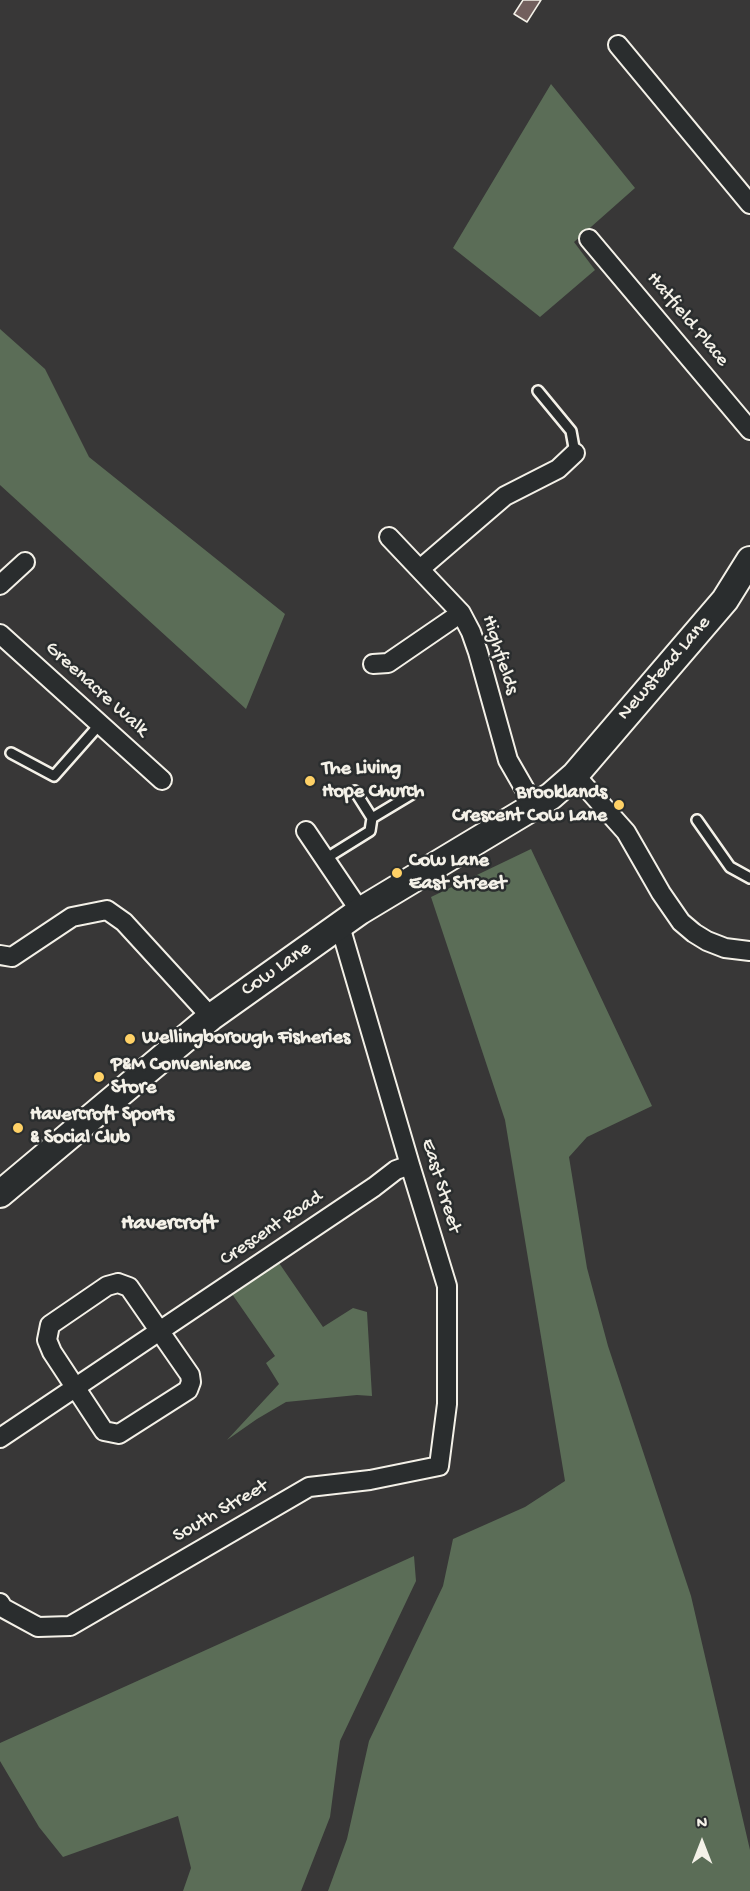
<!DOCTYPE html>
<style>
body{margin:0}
#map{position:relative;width:750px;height:1891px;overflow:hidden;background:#383737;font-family:"Gochi Hand",sans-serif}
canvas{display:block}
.north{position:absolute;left:672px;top:1813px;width:60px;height:60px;-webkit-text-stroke:4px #2a2d2e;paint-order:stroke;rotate:0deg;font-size:16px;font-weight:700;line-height:24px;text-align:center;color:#f4f1e8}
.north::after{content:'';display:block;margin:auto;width:21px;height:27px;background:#f4f1e8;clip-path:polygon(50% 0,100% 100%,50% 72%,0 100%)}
</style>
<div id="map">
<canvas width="750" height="1891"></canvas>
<div class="north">N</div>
</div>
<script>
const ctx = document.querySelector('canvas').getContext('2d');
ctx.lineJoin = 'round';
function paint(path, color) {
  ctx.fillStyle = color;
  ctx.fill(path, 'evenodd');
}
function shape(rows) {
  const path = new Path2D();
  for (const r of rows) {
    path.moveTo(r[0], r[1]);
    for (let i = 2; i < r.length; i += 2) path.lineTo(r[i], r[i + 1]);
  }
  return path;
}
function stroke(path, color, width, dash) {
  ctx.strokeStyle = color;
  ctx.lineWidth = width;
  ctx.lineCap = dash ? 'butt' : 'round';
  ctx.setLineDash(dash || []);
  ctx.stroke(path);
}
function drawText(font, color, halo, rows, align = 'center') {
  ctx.font = font + ' "Gochi Hand",sans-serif';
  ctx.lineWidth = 5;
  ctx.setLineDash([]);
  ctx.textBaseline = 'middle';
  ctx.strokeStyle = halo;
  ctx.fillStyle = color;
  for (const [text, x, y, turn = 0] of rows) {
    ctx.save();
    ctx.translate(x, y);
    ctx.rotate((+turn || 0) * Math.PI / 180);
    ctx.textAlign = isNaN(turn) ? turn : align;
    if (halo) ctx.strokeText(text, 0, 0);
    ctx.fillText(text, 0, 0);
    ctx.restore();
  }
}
const green = shape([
 [551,84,635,188,574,242,595,270,540,317,453,248],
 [0,329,45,369,89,457,285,614,246,709,0,485],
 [531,849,652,1106,587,1137,569,1157,587,1268,608,1346,691,1596,750,1850,750,1891,328,1891,347,1839,369,1741,443,1586,453,1539,525,1507,565,1481,505,1120,431,897],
 [277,1260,323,1327,353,1308,367,1312,372,1396,357,1395,286,1402,257,1419,227,1440,279,1384,266,1363,275,1356,232,1294],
 [414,1556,416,1581,340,1741,330,1817,301,1891,183,1891,191,1868,178,1816,63,1857,39,1827,0,1761,0,1743]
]);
const building = shape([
 [523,0,541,0,527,22,514,14,523,0]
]);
const lane = shape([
 [538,391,571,431,575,453],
 [11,753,54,776,100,724],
 [355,791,372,818,412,794],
 [697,820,730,867,750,878],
 [325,859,370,831,372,818]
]);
const street = shape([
 [618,45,750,204],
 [589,239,750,430],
 [389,537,461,613,471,632,478,652,508,760,535,807],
 [420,569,505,496,558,469,575,453],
 [0,585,25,562],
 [0,634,162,780],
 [373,664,388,663,461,613],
 [575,775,626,832,661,893,681,922,694,933,707,941,725,948,750,951],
 [306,831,360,911],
 [0,955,12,957,72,917,107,910,124,922,211,1017],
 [118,1283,129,1287,190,1375,191,1382,188,1390,119,1434,104,1431,52,1352,47,1340,50,1325,107,1286,118,1283],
 [0,1438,374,1187,396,1170,410,1165],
 [0,1603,3,1608,38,1627,70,1626,309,1487,370,1480,439,1466,447,1404,447,1286,410,1165,340,926]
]);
const secondary = shape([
 [0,1194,211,1017,360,911,551,796,575,775,725,600,750,560]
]);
const markers = [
 [310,781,6,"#ffd166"],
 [619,805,6,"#ffd166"],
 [397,873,6,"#ffd166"],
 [130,1039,6,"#ffd166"],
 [99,1077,6,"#ffd166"],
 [18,1128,6,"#ffd166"]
];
const streetNames = [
 ["Hatfield Place",687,320,50],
 ["Highfields",499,655,72],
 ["Newstead Lane",665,669,-49],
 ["Greenacre Walk",96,690,42],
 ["Cow Lane",277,970,-35],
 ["East Street",440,1186,73],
 ["Crescent Road",272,1229,-34],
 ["South Street",221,1512,-30]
];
const poiNames = [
 ["The Living",322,770],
 ["Hope Church",322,793],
 ["Brooklands",607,794,"right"],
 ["Crescent Cow Lane",607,817,"right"],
 ["Cow Lane",409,862],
 ["East Street",409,885],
 ["Wellingborough Fisheries",142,1039],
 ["P&M Convenience",111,1066],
 ["Store",111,1089],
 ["Havercroft Sports",30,1116],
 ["& Social Club",30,1139]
];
const quarterNames = [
 ["Havercroft",169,1225]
];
paint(green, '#5b6d57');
paint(building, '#725f5d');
stroke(building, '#f4f1e8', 1.5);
stroke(lane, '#f4f1e8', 14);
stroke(street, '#f4f1e8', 22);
stroke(secondary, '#f4f1e8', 30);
stroke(lane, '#2a2d2e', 9);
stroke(street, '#2a2d2e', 18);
stroke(secondary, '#2a2d2e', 26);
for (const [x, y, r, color] of markers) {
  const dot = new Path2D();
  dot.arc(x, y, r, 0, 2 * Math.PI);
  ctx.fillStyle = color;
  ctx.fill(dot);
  stroke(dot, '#2a2d2e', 2);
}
drawText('20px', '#f4f1e8', '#2a2d2e', streetNames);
drawText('bold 20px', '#f4f1e8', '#2a2d2e', poiNames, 'left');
drawText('bold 22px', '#f4f1e8', '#2a2d2e', quarterNames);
</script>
